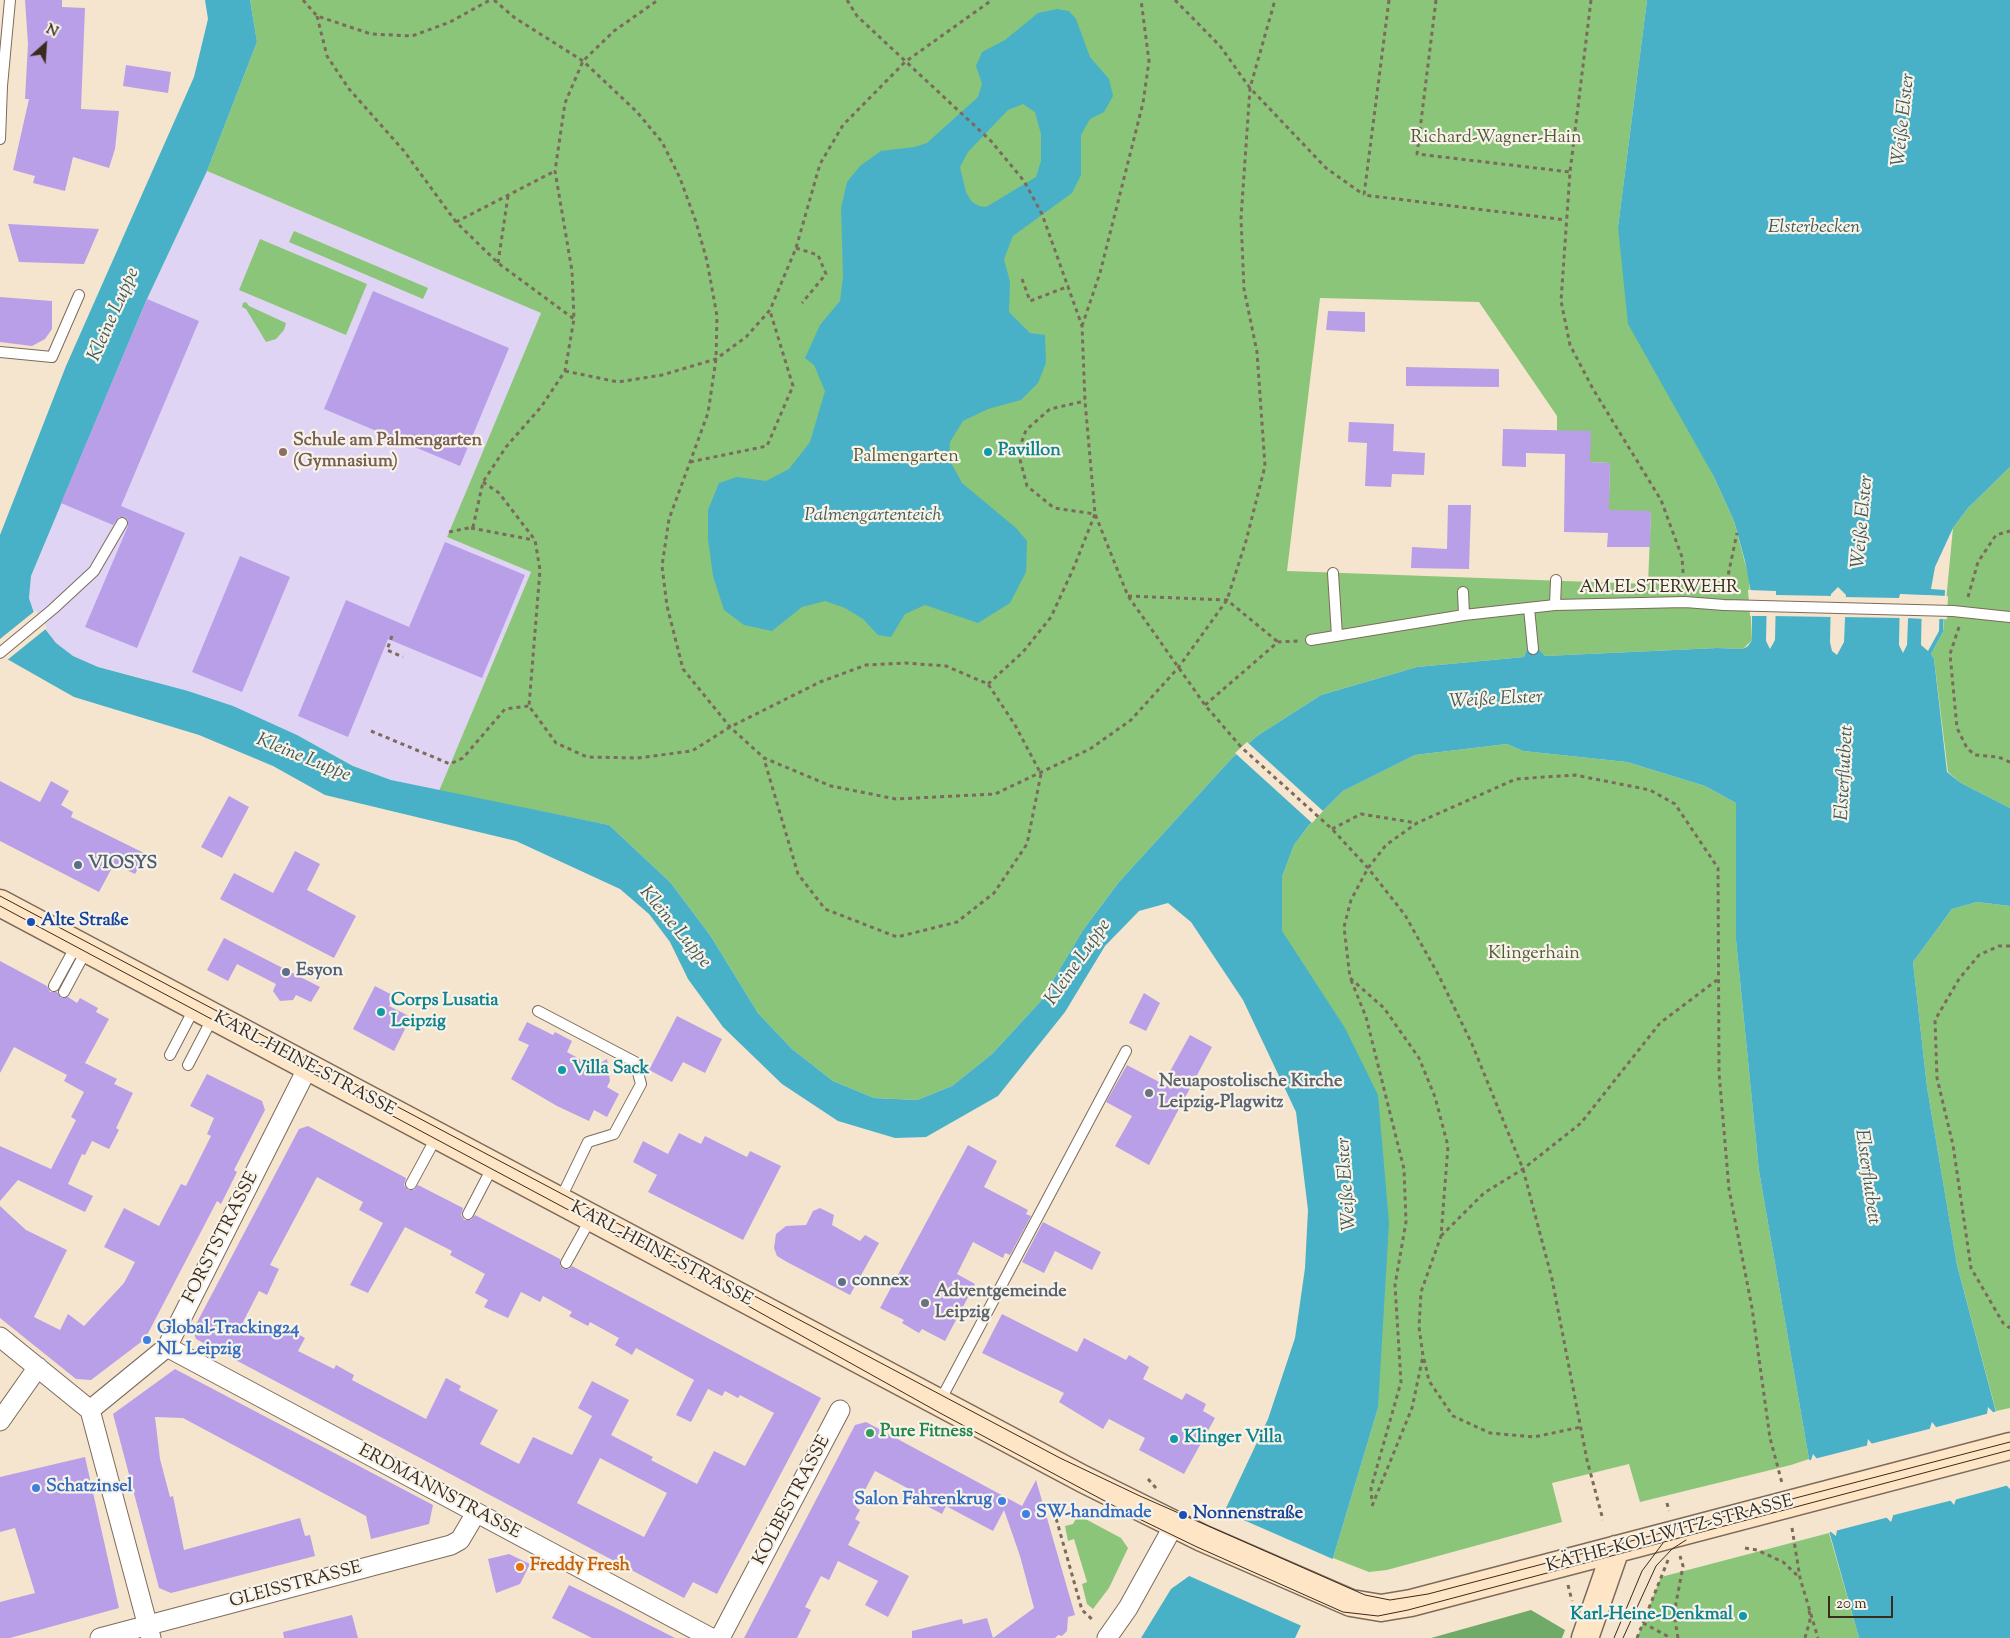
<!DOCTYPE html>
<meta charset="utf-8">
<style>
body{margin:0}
#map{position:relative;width:2010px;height:1638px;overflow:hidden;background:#f5e5ce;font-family:"Sorts Mill Goudy",serif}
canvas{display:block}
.north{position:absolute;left:20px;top:20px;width:50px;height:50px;-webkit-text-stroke:4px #f7f3e8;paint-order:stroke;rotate:26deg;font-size:14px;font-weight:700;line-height:20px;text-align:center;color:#3b2a1e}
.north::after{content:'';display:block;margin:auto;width:18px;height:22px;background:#3b2a1e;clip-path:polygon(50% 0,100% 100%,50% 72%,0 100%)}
.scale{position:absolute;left:1828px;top:1596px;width:65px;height:22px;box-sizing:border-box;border:2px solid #3b2a1e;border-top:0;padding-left:6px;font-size:15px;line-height:18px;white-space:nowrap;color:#3b2a1e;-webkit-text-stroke:4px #f7f3e8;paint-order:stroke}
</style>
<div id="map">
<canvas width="2010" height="1638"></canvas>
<div class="north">N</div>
<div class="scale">20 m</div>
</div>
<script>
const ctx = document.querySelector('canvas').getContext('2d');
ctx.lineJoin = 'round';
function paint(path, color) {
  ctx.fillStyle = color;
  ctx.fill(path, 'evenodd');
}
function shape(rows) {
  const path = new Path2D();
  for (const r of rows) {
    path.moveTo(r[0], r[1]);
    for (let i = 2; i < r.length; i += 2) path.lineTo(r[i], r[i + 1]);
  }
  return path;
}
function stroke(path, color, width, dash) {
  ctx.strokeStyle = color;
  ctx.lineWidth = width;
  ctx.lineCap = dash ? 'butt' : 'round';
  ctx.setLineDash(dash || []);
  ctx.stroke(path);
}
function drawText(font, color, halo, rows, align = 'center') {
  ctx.font = font + ' "Sorts Mill Goudy",serif';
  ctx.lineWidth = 4.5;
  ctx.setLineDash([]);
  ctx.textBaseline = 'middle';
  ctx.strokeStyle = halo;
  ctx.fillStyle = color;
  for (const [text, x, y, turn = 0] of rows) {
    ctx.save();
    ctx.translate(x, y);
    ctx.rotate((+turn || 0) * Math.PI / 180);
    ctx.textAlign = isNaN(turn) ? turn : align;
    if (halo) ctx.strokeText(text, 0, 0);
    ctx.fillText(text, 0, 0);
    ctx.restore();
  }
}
const built = shape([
 [207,171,542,313,447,537,531,572,439,791,391,780,354,766,297,735,142,678,98,667,73,656,56,643,35,616,29,598,31,576,147,299]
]);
const green = shape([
 [250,0,1647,0,1618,227,1713,475,1734,521,1749,578,1752,640,1743,649,1717,648,1545,656,1538,648,1527,649,1524,657,1417,667,1321,695,1257,736,1232,758,1119,882,1083,930,1040,1002,992,1054,952,1086,917,1100,874,1098,833,1081,792,1049,758,1013,710,935,670,882,609,825,439,791,531,572,447,537,541,313,207,171,257,42],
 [1320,298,1479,302,1557,416,1557,431,1590,462,1610,463,1609,495,1589,495,1589,510,1651,512,1648,584,1287,571],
 [294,231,428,288,423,299,289,242],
 [260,239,367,284,346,335,239,290],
 [246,302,249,306,286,323,284,330,276,339,266,342,246,309,242,307,243,303],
 [2010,467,2010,808,1961,783,1948,772,1934,659,1931,654,1943,632,1953,528,1968,508],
 [1507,744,1523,751,1627,762,1705,786,1736,803,1736,940,1759,1171,1809,1459,1791,1465,1640,1502,1629,1464,1552,1483,1562,1522,1387,1570,1369,1572,1333,1558,1378,1408,1282,931,1282,877,1294,845,1309,825,1343,791,1415,755],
 [1977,902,2010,906,2010,1408,1996,1411,1957,1265,1927,1087,1913,962,1952,909],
 [1078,1515,1121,1538,1128,1548,1109,1588,1093,1609,1087,1604,1082,1584,1087,1582,1074,1539,1068,1541,1065,1526,1073,1524],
 [1829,1533,1859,1638,1637,1638,1661,1577]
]);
const forest = shape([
 [1531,1610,1565,1630,1562,1638,1431,1638]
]);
const water = shape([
 [205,0,250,0,257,42,207,171,147,299,31,576,29,598,35,616,56,643,73,656,98,667,188,691,233,706,297,735,353,766,391,780,609,825,670,882,710,935,758,1013,792,1049,833,1081,874,1098,917,1100,952,1086,992,1054,1040,1002,1083,930,1119,882,1232,758,1257,736,1321,695,1417,667,1524,657,1527,649,1538,648,1545,656,1717,648,1743,649,1748,646,1752,640,1752,598,1745,561,1734,521,1713,475,1628,324,1618,227,1647,0,2010,0,2010,467,1968,508,1953,528,1935,567,1931,589,1945,590,1943,632,1931,654,1934,659,1947,772,1961,783,2010,808,2010,906,1977,902,1952,909,1913,962,1927,1087,1957,1265,2010,1465,1993,1412,1988,1407,1987,1414,2007,1486,2010,1489,2010,1638,1859,1638,1809,1459,1759,1171,1736,940,1736,803,1705,786,1627,762,1523,751,1507,744,1415,755,1343,791,1309,825,1294,845,1282,877,1282,931,1345,1028,1378,1095,1389,1223,1378,1408,1333,1558,1295,1638,1141,1638,1171,1589,1192,1574,1203,1557,1268,1419,1295,1338,1305,1268,1308,1210,1296,1112,1243,1000,1191,922,1168,903,1139,911,1105,946,1065,1012,998,1096,926,1137,895,1138,838,1121,782,1084,723,1027,688,979,670,942,649,914,620,889,516,841,325,795,273,766,199,735,74,697,7,659,0,650,0,535,66,366,194,77,208,19],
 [1838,587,1846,595,1844,642,1837,655,1832,651,1830,642,1831,594],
 [1767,591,1776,591,1776,595,1775,640,1770,649,1766,641],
 [1900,594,1909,595,1907,645,1903,653,1899,645],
 [1922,595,1940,596,1939,631,1928,651,1921,645],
 [1932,1422,1936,1427,1956,1499,1954,1505,1950,1500,1930,1428],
 [1868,1439,1872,1444,1893,1516,1891,1522,1886,1517,1867,1445],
 [1813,1454,1817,1459,1837,1530,1836,1536,1831,1532,1811,1460],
 [1057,9,1069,11,1076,19,1090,57,1109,79,1113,96,1104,112,1090,119,1081,135,1081,175,1072,193,1013,236,1004,259,1010,282,1009,312,1030,333,1045,335,1046,363,1038,383,1021,400,988,409,963,421,950,442,949,459,962,483,1016,528,1027,541,1026,572,1010,603,978,623,925,605,905,614,891,637,878,635,863,619,845,608,825,601,802,607,772,631,744,625,724,610,713,576,708,539,708,510,719,483,737,477,766,481,789,469,810,442,825,391,814,365,805,358,820,325,840,301,843,276,841,208,847,182,860,166,881,151,914,147,927,143,978,97,982,84,976,66,982,52,1005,40,1038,13],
 [1023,104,1035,112,1041,134,1041,161,1036,177,986,207,979,206,972,202,966,192,960,167,968,152,1008,110]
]);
const pier = shape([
 [1748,590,1776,591,1776,595,1834,596,1833,617,1773,616,1774,594,1770,593,1769,616,1750,616],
 [1900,594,1948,596,1947,619,1938,619,1938,598,1924,598,1924,619,1906,618,1906,597,1902,597,1901,618,1842,617,1843,597,1899,598],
 [36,610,47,628,6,661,0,654,0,639],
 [1247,742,1323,811,1312,823,1235,753],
 [1998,1411,2010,1455,2010,1476,1990,1413],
 [1990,1413,2009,1485,1954,1500,1933,1428],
 [1933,1428,1953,1500,1890,1516,1870,1444],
 [1869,1445,1889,1517,1835,1531,1814,1459],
 [1814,1459,1834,1531,1826,1533,1807,1461],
 [1223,1511,1335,1560,1304,1627,1187,1575,1201,1556]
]);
const building = shape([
 [25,0,62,0,62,7,85,8,81,109,119,111,115,149,109,168,73,157,65,191,33,183,35,176,13,170,29,99,25,99,28,44],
 [126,65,171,72,168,93,123,86],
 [8,224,99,229,84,264,19,262],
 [373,291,509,348,460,466,324,409],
 [0,297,52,301,52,329,45,339,32,346,0,342],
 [147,299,199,321,121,506,185,533,137,648,85,627,128,526,128,520,125,517,119,517,113,525,61,503],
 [1328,311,1365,312,1365,332,1326,330],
 [1406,367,1499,369,1499,387,1406,386],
 [1349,422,1394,424,1393,451,1425,453,1424,475,1392,474,1391,487,1365,486,1367,443,1348,442],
 [1503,429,1591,431,1590,462,1610,463,1609,510,1651,511,1650,547,1607,547,1608,533,1564,532,1565,454,1526,453,1526,467,1502,466],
 [1448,505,1471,505,1469,569,1411,568,1412,547,1447,549],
 [445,542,525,575,482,678,388,639,348,737,298,716,346,600,409,627],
 [240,556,290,577,242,692,192,672],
 [0,781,40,802,51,781,69,791,61,805,73,812,71,817,146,854,135,874,114,864,99,892,0,841],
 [229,796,249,807,222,858,201,847],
 [295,851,320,864,307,890,356,916,334,958,220,899,234,873,273,893],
 [224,938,320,987,311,1002,296,995,293,1000,280,1001,273,991,276,984,237,964,228,981,207,970],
 [0,961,47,986,50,992,57,992,61,998,68,997,77,1003,80,998,98,1008,96,1012,109,1019,85,1063,117,1079,114,1084,133,1093,116,1128,119,1130,109,1149,92,1141,85,1155,82,1154,68,1184,93,1196,85,1212,18,1180,0,1201,0,1146,51,1169,76,1120,71,1117,84,1092,64,1081,67,1075,14,1047,0,1073],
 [375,986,394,996,389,1006,411,1017,394,1051,353,1029],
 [1144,993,1160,1003,1146,1031,1129,1023],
 [677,1016,722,1039,705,1073,683,1062,672,1082,649,1070],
 [527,1022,553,1035,555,1032,572,1041,567,1052,594,1067,607,1059,610,1081,607,1087,619,1094,607,1117,594,1110,589,1121,557,1106,511,1079,529,1045,518,1040],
 [1190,1035,1212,1047,1149,1165,1115,1146,1132,1116,1106,1102,1127,1065,1163,1084],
 [207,1074,262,1101,265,1110,234,1170,237,1172,221,1204,217,1201,145,1339,91,1380,76,1379,0,1318,0,1206,26,1230,67,1250,34,1317,60,1330,68,1314,84,1326,124,1283,135,1262,104,1247,124,1208,159,1226,181,1184,186,1186,211,1136,207,1134,214,1118,190,1106],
 [308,1126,406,1178,404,1185,408,1190,414,1190,418,1185,463,1208,461,1215,464,1220,471,1220,475,1215,560,1259,560,1266,563,1269,569,1269,572,1266,821,1398,717,1594,693,1582,684,1598,196,1339,193,1330,280,1165,299,1129],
 [317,1177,363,1202,359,1210,383,1223,350,1285,368,1293,405,1227,452,1251,450,1255,485,1274,475,1293,488,1300,484,1307,508,1318,521,1292,540,1302,543,1296,572,1312,569,1316,588,1326,590,1322,619,1338,615,1345,632,1355,636,1348,694,1380,676,1415,691,1422,708,1389,722,1396,725,1391,738,1398,740,1395,774,1413,745,1466,714,1451,697,1484,651,1460,653,1457,611,1435,629,1400,592,1381,578,1408,592,1416,572,1455,533,1437,519,1464,480,1444,498,1410,459,1390,461,1386,446,1378,426,1419,352,1380,354,1375,336,1365,334,1369,298,1351,305,1338,279,1324,273,1335,243,1322,259,1291,267,1295,279,1269,270,1265],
 [600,1458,667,1493,644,1537,577,1503],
 [679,1133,701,1144,705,1136,747,1157,750,1151,781,1166,743,1240,648,1192,657,1175,633,1162,643,1141,668,1154],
 [968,1145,997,1161,984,1187,1028,1210,1026,1214,1031,1216,1010,1255,1005,1253,1003,1258,973,1242,957,1274,975,1284,945,1341,922,1329,919,1333,902,1323,904,1320,880,1308],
 [820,1208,834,1215,832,1225,860,1241,865,1235,879,1243,850,1295,787,1262,777,1256,774,1248,776,1234,786,1226,806,1225,813,1211],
 [1043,1222,1101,1252,1092,1270,1055,1251,1044,1273,1022,1262],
 [1002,1314,1077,1352,1084,1338,1126,1360,1129,1355,1149,1367,1143,1379,1182,1400,1186,1393,1206,1404,1203,1411,1215,1418,1184,1474,1139,1450,1145,1438,1109,1419,1103,1429,1059,1402,1064,1393,982,1353],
 [175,1369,433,1505,429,1524,371,1539,366,1516,183,1418,155,1417,160,1459,170,1497,173,1496,184,1550,300,1518,305,1536,310,1535,315,1556,171,1593,159,1588,113,1414],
 [866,1422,1022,1506,1036,1480,1075,1615,1068,1617,1067,1631,1062,1636,1058,1635,1055,1638,912,1638,912,1631,962,1619,963,1624,987,1618,993,1638,1034,1608,1020,1556,1004,1510,993,1531,946,1506,942,1514,908,1496,911,1490,875,1471,856,1507,860,1510,855,1519,860,1522,848,1545,909,1576,888,1617,865,1605,878,1581,838,1561,829,1580,821,1576,805,1607,811,1610,797,1638,744,1638,855,1425],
 [85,1457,119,1608,10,1638,0,1638,0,1602,35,1593,15,1528,0,1532,0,1477],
 [509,1554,530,1564,520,1584,496,1593,488,1559],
 [569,1585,612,1606,675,1638,592,1638,552,1618],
 [352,1615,358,1638,284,1638,283,1632]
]);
const path = shape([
 [303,0,317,16,371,34,412,36,450,22,490,0],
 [494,0,515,18,583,61,637,112,662,142,680,178,696,222,707,261,717,316,716,359,708,413,669,519,662,566,667,606,683,669,730,727,764,758,831,786,896,799,995,794,1090,749,1131,720,1178,668,1227,600,1246,541,1265,466,1257,352,1244,289,1241,218,1250,88,1275,0],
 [847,0,857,16,991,141,1024,181,1042,214,1082,326,1085,401,1095,514,1128,596,1205,705,1241,747,1332,829,1368,868,1405,915,1439,976,1472,1044,1523,1169,1552,1279,1587,1460,1603,1520],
 [1175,0,1220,46,1250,88,1326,168,1364,195],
 [1389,0,1364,195,1566,220],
 [1436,0,1417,154,1570,172],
 [1591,0,1570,172,1561,301,1570,345,1593,389,1661,500,1682,557,1684,586],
 [317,16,327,56,349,89,404,151,456,222,498,263,574,319],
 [456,222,555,171],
 [796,248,818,255,826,274,802,303],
 [498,263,508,196],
 [1022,279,1030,301,1069,286],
 [1082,326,1100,273,1143,103,1149,61,1141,0],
 [565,371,618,382,662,375,716,359,746,337,770,310,796,248,820,164,843,125,905,62,992,0],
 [997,451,1018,452,1026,430,1050,409,1085,401],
 [690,462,767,446,793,386,770,311],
 [483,482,499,493,535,540,540,570,529,706,556,743,587,757,637,758,692,751,730,727,820,682,866,665,905,663,946,666,988,684,1015,725,1041,774,1027,844,994,893,957,922,897,937,825,909,798,874,764,759],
 [471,528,534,540],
 [449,532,473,527,483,482,506,447,541,407,565,371,574,319,572,271,555,171,565,103,583,61,614,31,658,0],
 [1725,590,1737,533],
 [1128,596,1227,600,1278,642],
 [1968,597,1978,562,1996,535,2010,531],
 [1959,627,1950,654,1957,728,1967,748,1975,755,1998,757,2010,762],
 [392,636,387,650,403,657],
 [988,684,1023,652,1051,617,1074,567,1095,514,1054,508,1027,486,1018,452],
 [1205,705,1278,642,1298,641],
 [371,731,450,764,463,758,505,709,529,706],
 [1332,829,1361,814,1417,823],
 [2010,946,1999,946,1979,955,1959,979,1935,1020,1937,1078,1953,1145,1971,1268,2003,1323,2010,1328],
 [1351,980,1366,1017,1404,1169,1406,1222,1395,1285,1401,1382,1371,1488,1372,1503],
 [1441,1236,1484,1193,1523,1169,1581,1123,1660,1023,1717,980],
 [1424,1359,1429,1381,1453,1416,1490,1433,1534,1437,1581,1427],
 [1148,1479,1156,1488],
 [1667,1503,1669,1511],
 [1372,1506,1412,1408,1423,1356,1419,1327,1421,1292,1441,1236,1448,1146,1435,1097,1419,1058,1384,1008,1350,978,1344,927,1351,900,1368,868,1386,845,1417,823,1516,779,1575,775,1650,790,1675,804,1718,868,1719,1073,1729,1189,1752,1308,1770,1438,1782,1483],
 [1054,1511,1082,1610,1094,1621],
 [1792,1528,1800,1578,1818,1638],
 [1745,1548,1757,1550,1783,1562,1800,1578],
 [1568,1585,1572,1601],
 [1643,1623,1671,1638],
 [1637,1638,1668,1560],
 [1678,1638,1674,1614,1683,1566,1680,1556],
 [1805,1638,1810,1620,1809,1609]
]);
const service = shape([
 [0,139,2,86,10,0],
 [0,352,52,357,79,295],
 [1333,573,1337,636],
 [1463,592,1464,615],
 [1555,605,1556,580],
 [1529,608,1533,649],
 [1311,640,1464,615,1555,605,1685,602,1724,605,1953,611,2010,617],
 [0,653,53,609,94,571,122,523],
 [54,986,77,944],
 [64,992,87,949],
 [538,1011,635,1062,641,1084,614,1134,588,1142,560,1200],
 [170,1055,195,1007],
 [188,1065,213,1017],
 [411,1184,437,1136],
 [468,1214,493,1166],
 [566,1263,591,1218],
 [940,1401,1126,1051]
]);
const minor = shape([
 [0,1337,90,1410,151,1638],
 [167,1347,711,1638],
 [90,1410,167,1347,308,1067],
 [0,1421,38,1367],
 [100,1638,451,1545,460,1540,476,1513],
 [720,1638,840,1410],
 [1107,1638,1128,1608,1174,1525]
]);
const secondary = shape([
 [0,903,1083,1479,1202,1538,1351,1603,1381,1608,1411,1603,2010,1446],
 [1585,1638,1616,1549]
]);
const tram = shape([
 [0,896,1060,1458,1140,1496,1365,1595,1390,1600,1428,1594,2010,1442],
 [0,906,750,1307,940,1413,1131,1515,1197,1547,1343,1612,1378,1616,1408,1610,2010,1450],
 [1614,1638,1642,1571,1663,1543],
 [1623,1638,1656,1566,1672,1549,1686,1540]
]);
const markers = [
 [283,452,5,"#8d6e63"],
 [988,452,5,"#0f9aa8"],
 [78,865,5,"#5c6f8a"],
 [31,922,5,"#1a4fb4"],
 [286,972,5,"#5c6f8a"],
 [381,1012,5,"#0f9aa8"],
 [562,1070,5,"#0f9aa8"],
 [1149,1093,5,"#6b7280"],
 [842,1282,5,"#5c6f8a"],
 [925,1303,5,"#6b7280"],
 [147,1340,5,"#3f7fe0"],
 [870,1433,5,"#2e9e5b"],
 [1174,1439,5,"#0f9aa8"],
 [36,1488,5,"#3f7fe0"],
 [1002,1501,5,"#3f7fe0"],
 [1026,1514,5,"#3f7fe0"],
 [1183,1515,5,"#1a4fb4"],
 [520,1567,5,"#e8710a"],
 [1743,1616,5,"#0f9aa8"]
];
const parkNames = [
 ["Richard-Wagner-Hain",1496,139],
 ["Palmengarten",906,458],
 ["Klingerhain",1534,955]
];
const educationNames = [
 ["Schule am Palmengarten",293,442],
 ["(Gymnasium)",293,463]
];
const cultureNames = [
 ["Pavillon",998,452],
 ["Corps Lusatia",391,1002],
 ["Leipzig",391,1023],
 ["Villa Sack",572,1070],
 ["Klinger Villa",1184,1439],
 ["Karl-Heine-Denkmal",1733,1616,"right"]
];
const streetNames = [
 ["AM ELSTERWEHR",1659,589],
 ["KARL-HEINE-STRASSE",304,1065,28],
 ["FORSTSTRASSE",222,1238,-63],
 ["KARL-HEINE-STRASSE",661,1255,28],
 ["ERDMANNSTRASSE",439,1493,28],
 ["KOLBESTRASSE",793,1501,-62],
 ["KÄTHE-KOLLWITZ-STRASSE",1670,1535,-15],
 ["GLEISSTRASSE",296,1586,-15]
];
const serviceNames = [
 ["VIOSYS",88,865],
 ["Esyon",296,972],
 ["connex",852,1282]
];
const transitNames = [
 ["Alte Straße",41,922],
 ["Nonnenstraße",1193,1515]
];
const worshipNames = [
 ["Neuapostolische Kirche",1159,1083],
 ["Leipzig-Plagwitz",1159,1104],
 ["Adventgemeinde",935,1293],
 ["Leipzig",935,1314]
];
const shopNames = [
 ["Global-Tracking24",157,1330],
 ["NL Leipzig",157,1351],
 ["Schatzinsel",46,1488],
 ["Salon Fahrenkrug",992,1501,"right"],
 ["SW-handmade",1036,1514]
];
const leisureNames = [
 ["Pure Fitness",880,1433]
];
const foodNames = [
 ["Freddy Fresh",530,1567]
];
const waterNames = [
 ["Weiße Elster",1905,120,-84],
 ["Elsterbecken",1814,229],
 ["Kleine Luppe",115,315,-66],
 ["Palmengartenteich",873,517],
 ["Weiße Elster",1864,522,-85],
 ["Weiße Elster",1496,701,-3],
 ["Kleine Luppe",303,759,22],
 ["Elsterflutbett",1846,773,-87],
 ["Kleine Luppe",674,928,50],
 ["Kleine Luppe",1079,963,-55],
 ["Elsterflutbett",1866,1177,82],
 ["Weiße Elster",1348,1184,-94]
];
paint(built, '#e0d4f4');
paint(green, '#8bc579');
paint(forest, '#70aa69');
paint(water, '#48b1c7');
paint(pier, '#f5e5ce');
paint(building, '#b99fe8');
stroke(service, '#7c6b5c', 12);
stroke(minor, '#7c6b5c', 21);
stroke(secondary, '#7c6b5c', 29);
stroke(path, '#7c6b5c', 3, [4, 4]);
stroke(service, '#fff', 10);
stroke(minor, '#fff', 19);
stroke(secondary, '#fde5c5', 26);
stroke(tram, '#3b2a1e', 1);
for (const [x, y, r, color] of markers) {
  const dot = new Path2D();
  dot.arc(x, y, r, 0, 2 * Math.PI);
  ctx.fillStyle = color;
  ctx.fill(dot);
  stroke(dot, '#f7f3e8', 2);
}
drawText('18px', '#535839', '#f7f3e8', parkNames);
drawText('bold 18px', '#785e54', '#f7f3e8', educationNames, 'left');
drawText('bold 18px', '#0d838f', '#f7f3e8', cultureNames, 'left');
drawText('18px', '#3b2a1e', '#f7f3e8', streetNames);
drawText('bold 18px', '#4e5e75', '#f7f3e8', serviceNames, 'left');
drawText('bold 18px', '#164399', '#f7f3e8', transitNames, 'left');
drawText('bold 18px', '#5b616d', '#f7f3e8', worshipNames, 'left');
drawText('bold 18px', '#366cbe', '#f7f3e8', shopNames, 'left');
drawText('bold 18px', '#27864d', '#f7f3e8', leisureNames, 'left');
drawText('bold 18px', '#c56008', '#f7f3e8', foodNames, 'left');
drawText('italic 19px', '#405959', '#f7f3e8', waterNames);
</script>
